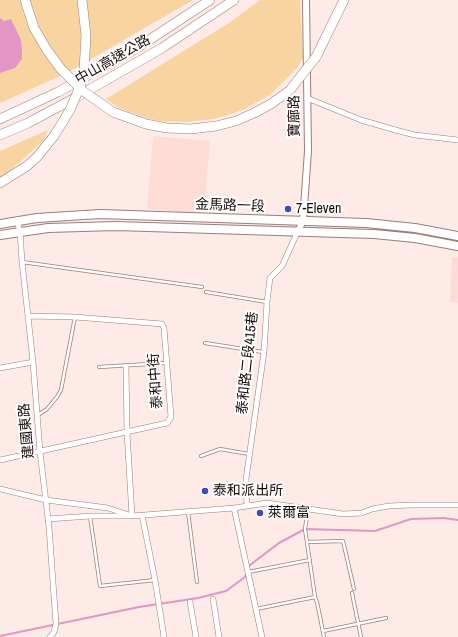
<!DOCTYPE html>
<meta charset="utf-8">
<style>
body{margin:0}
canvas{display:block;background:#feeae7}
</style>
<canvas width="458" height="637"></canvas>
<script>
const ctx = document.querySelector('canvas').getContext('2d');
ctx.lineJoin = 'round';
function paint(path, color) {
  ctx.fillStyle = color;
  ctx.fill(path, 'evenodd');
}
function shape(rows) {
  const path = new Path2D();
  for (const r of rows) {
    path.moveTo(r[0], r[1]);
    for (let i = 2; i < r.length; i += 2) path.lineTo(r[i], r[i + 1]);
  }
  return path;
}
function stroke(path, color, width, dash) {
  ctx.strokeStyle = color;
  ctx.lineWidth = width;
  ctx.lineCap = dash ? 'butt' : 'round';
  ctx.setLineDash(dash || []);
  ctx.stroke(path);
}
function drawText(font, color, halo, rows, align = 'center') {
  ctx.font = font + ' "Archivo Narrow","Noto Sans TC",sans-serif';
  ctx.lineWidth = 4;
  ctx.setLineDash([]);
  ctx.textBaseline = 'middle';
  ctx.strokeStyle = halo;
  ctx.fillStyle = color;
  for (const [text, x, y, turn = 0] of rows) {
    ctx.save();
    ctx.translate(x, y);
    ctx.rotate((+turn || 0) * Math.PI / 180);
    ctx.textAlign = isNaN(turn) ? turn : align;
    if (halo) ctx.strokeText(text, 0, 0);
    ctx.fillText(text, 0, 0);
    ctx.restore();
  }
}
const built = shape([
 [153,136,210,141,204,214,147,209],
 [452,257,458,258,458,303,450,302]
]);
const green = shape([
 [0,0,193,0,67,73,0,103],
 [260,0,300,0,303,58,296,69,271,94,245,109,228,115,214,119,185,122,160,121,146,118,119,108,106,99,229,23],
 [48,130,43,141,0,180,0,151]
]);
const water = shape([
 [0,18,4,21,11,19,21,40,22,53,22,59,15,68,0,73]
]);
const stream = shape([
 [248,568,250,565,279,543,305,529,375,531,411,519,444,518,458,520],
 [0,636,139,607,198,598,226,591,245,577,247,573]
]);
const service = shape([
 [22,262,202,287],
 [206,292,267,302],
 [205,343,263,352],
 [99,367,166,363],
 [38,415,47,409,57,397,61,390,75,317],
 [201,456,220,449,249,454],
 [308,509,305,529,315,597,317,602,324,637],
 [188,512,197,582],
 [90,516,100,586,155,580],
 [307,542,343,541,354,589],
 [248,572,310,560],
 [352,593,361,637],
 [256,609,315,597],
 [323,631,386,618]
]);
const minor = shape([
 [307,98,361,120,399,131,415,135,458,140],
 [17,220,20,232,22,262,33,362,40,452,49,527,56,624,54,632,50,637],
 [0,368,33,362],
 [0,460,167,423,171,417,164,328,162,324,75,317,28,316],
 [0,489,46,500,108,508,132,516,127,432,126,366],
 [247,506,246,479,264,352,267,302,270,278,282,266,298,231],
 [234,508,262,637],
 [142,515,155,580,164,637],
 [48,519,90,516,132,516,234,508,267,503,343,514,362,513,372,509,389,506,411,505,458,505],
 [213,599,219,637],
 [190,602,196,637]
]);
const tertiary = shape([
 [298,231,303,221,308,151,306,0]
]);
const primary = shape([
 [0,224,37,218,100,214,366,223,415,228,458,236],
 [0,235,48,228,116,226,374,234,415,238,458,246]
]);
const motorway = shape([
 [25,0,34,28,47,50,61,69],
 [82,0,86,35,84,71],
 [316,57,344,0],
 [0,119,58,92,137,48,210,0],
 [0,135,28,123,75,98,162,48,234,0],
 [0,183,27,166,37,157,54,136]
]);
const motorwayBridge = shape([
 [61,69,83,91,113,112,146,124,167,128,191,129,216,126,236,121,254,113,271,104,290,90,316,57],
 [54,136,70,110,81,84,84,71]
]);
const markers = [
 [288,209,4,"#3c4cc0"],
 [205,491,4,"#3c4cc0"],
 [260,513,4,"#3c4cc0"]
];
const streetNames = [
 ["中山高速公路",113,60,-30],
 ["寶廍路",295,116,-91],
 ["金馬路一段",230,206,2],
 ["泰和路二段415巷",248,363,-84],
 ["泰和中街",156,381,-94],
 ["建國東路",27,431,-95]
];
const poiNames = [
 ["7-Eleven",296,209],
 ["泰和派出所",213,491],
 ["萊爾富",268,513]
];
paint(built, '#fddcd6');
paint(green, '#f8d4a0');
paint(water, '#e395c5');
stroke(stream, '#e395c5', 2);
stroke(service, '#9b7e79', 4);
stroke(minor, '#9b7e79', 6);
stroke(tertiary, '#9b7e79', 8);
stroke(primary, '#9b7e79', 10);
stroke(motorway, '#9b7e79', 10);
stroke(service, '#fff', 2.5);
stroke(minor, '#fff', 5);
stroke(tertiary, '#fff', 6);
stroke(primary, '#fff', 8);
stroke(motorway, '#fff', 9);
stroke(motorwayBridge, '#9b7e79', 10, []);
stroke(motorwayBridge, '#fff', 9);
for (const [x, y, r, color] of markers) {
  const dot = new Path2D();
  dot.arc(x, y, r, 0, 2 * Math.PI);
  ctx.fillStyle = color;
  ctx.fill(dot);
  stroke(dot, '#fff', 1.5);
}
drawText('14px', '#160b0a', '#fff', streetNames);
drawText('14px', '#160b0a', '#fff', poiNames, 'left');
</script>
